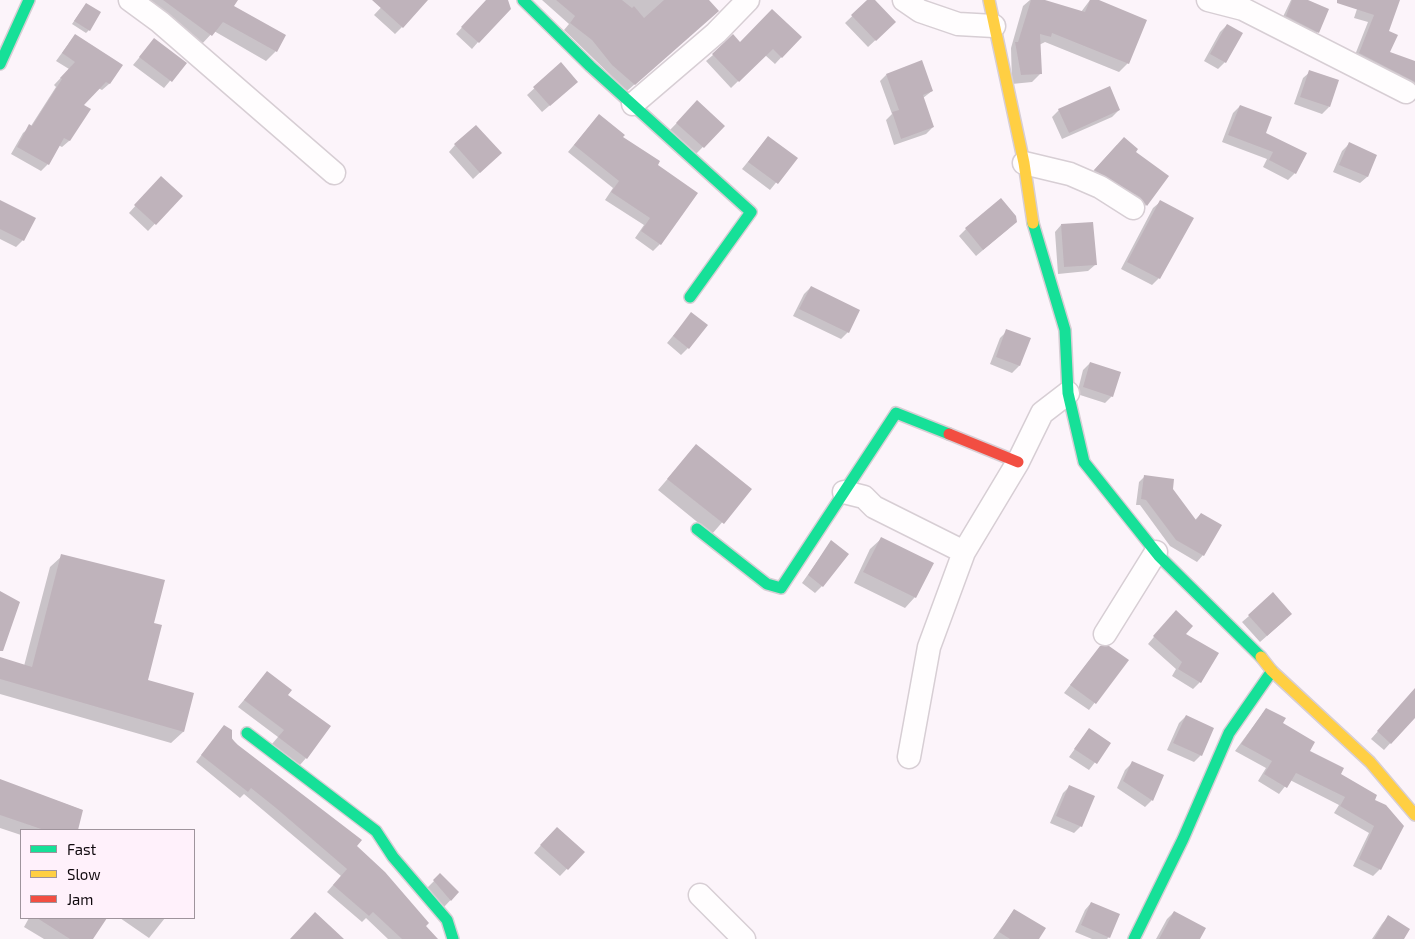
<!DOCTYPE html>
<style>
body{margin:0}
#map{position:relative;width:1415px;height:939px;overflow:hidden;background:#fcf4fa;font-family:"Exo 2",sans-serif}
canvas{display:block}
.legend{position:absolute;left:20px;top:829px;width:175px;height:90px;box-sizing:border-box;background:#fff1fb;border:1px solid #9f949c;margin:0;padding:6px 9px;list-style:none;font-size:15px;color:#10090e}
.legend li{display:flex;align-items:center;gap:10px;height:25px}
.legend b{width:25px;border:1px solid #9f949c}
</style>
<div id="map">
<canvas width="1415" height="939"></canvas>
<ul class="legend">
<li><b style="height:6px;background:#16e098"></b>Fast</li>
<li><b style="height:6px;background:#ffcf43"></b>Slow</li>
<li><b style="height:6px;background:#f24e42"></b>Jam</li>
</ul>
</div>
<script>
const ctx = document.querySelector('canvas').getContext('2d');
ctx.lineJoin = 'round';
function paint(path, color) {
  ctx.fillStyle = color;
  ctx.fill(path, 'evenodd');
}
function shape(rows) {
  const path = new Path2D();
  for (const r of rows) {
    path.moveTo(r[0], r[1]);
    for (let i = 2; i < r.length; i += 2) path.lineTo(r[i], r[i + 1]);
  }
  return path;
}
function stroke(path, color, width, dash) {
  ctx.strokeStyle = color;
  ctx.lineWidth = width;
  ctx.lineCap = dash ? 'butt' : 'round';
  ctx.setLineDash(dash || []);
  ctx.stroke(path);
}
const shadow = shape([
 [142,0,237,0,233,7,284,35,276,51,266,61,214,31,201,45],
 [388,0,402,27,395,34,374,15],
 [487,0,503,0,478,42,472,49,456,34],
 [542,0,707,0,710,18,627,91,564,30,569,24],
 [869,0,873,0,895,22,868,47,845,23],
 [1030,0,1041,0,1081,12,1090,0,1095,0,1128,63,1119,72,1045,42,1039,45,1041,73,1032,82,1012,84,1011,48,1023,6],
 [1291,0,1305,0,1318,32,1311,39,1280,23],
 [1360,0,1399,0,1388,32,1389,53,1415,62,1415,99,1353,60,1368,22,1354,18],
 [86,4,89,30,86,33,72,24],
 [1227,25,1225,62,1218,69,1204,61,1220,32],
 [75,35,121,65,109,84,102,90,98,88,83,105,89,109,69,141,62,147,58,145,48,164,41,171,11,154,23,133,31,126,56,87,54,85,69,69,56,61],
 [800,37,775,64,765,55,731,88,706,61,713,55,740,44],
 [154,40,185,63,164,88,133,65],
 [561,64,570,88,542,112,527,95],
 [1310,72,1329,107,1322,114,1294,104,1303,78],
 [886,75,932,91,923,98,933,127,926,134,894,145,886,120,892,114,880,81],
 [697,102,723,126,696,154,670,130],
 [1240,106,1295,173,1288,180,1263,167,1267,159,1222,142,1233,113],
 [1059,110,1119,110,1112,117,1062,139,1052,117],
 [599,115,621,137,656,166,660,244,653,251,635,238,644,225,605,200,613,188,568,152],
 [768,137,796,158,770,190,742,169],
 [1349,144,1376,156,1367,177,1360,183,1333,172,1342,151],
 [455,145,493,160,473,179,449,152],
 [1117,145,1135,152,1146,205,1140,211,1088,177],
 [155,184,181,196,148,231,129,213],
 [0,202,23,240,16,247,0,239],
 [1160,202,1159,278,1152,285,1121,269,1153,208],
 [1061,225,1095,265,1088,271,1058,274,1055,232],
 [966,229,1008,229,976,256,959,236],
 [811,287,848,332,841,339,793,316,804,294],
 [691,314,688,348,681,355,667,343],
 [1007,331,1029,339,1019,366,1012,373,990,364,1000,338],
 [1090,363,1112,396,1105,403,1077,394,1083,370],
 [696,446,751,489,712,534,658,490],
 [1145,476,1171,489,1195,520,1201,514,1220,526,1203,555,1197,562,1170,546,1140,505,1136,505,1139,482],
 [881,539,915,597,905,608,854,583,870,549],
 [831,542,822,586,815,593,802,583],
 [62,556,152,624,147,681,192,694,183,732,171,743,0,694,0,658,24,666,50,567],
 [1249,616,1284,621,1260,642,1242,622],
 [1169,619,1184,634,1200,682,1193,689,1172,676,1176,669,1148,644],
 [1100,647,1127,661,1089,710,1064,693],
 [267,673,287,695,306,758,300,765,272,744,278,737,238,707],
 [1415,690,1415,716,1384,750,1371,739],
 [1266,709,1308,751,1373,800,1380,869,1373,876,1353,866,1369,833,1334,813,1339,805,1290,780,1279,794,1258,781,1266,768,1235,751],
 [1186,716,1201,755,1194,762,1167,750,1179,723],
 [224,726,237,746,355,846,424,926,425,939,388,939,366,918,362,922,327,892,341,876,244,794,240,798,196,762],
 [1089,729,1110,743,1089,770,1069,757],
 [1132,763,1152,800,1145,807,1117,788,1125,770],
 [0,780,82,810,77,830,21,830,21,835,0,828],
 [1070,786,1081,826,1074,833,1050,823,1063,793],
 [550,835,583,852,560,876,534,853],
 [440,875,458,892,444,907,427,888],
 [1091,903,1109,937,1107,939,1092,939,1075,932,1085,910],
 [1014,910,1037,939,993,939],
 [1174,912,1198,939,1156,939,1167,919],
 [1388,917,1402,939,1372,939,1382,924],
 [29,918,105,918,92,939,44,939,24,927],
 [120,918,165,918,149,938]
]);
const building = shape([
 [163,0,238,0,234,6,286,35,277,52,223,22,212,36],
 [372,0,428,0,403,28],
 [486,0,508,0,511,9,479,43,461,27],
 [556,0,622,0,632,8,634,6,644,18,664,0,709,0,719,11,635,85,612,65,592,40,570,23,575,16],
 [867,0,875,0,896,22,876,41,851,15],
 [1031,0,1045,0,1085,12,1090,0,1099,0,1147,20,1129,64,1052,33,1051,37,1040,34,1042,74,1021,75,1015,42,1018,42],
 [1292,0,1308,0,1329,9,1319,33,1286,16],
 [1337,0,1400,0,1389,31,1398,35,1390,52,1415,61,1415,82,1359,53,1374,15,1337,3],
 [86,3,101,12,90,31,74,21],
 [772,9,802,37,782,58,773,49,739,82,712,54,733,34,740,42],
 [1227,24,1243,33,1226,63,1210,54],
 [75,34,123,65,110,84,106,82,84,105,91,109,70,141,64,138,49,165,17,147,29,124,32,126,62,79,60,78,75,62,62,53],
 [154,38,187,63,172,82,139,57],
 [922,60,933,91,923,95,934,127,901,139,892,112,899,110,886,74],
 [561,62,578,82,550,106,533,87],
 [1309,70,1339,80,1330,107,1300,97],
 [1110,86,1120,110,1069,133,1058,109],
 [697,100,725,126,704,148,676,123],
 [1240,105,1272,117,1266,133,1307,153,1296,174,1269,160,1273,152,1228,135],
 [599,114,625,135,623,137,660,161,658,165,698,193,661,245,641,231,650,218,611,192,619,181,574,145],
 [476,125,502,153,480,173,454,144],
 [768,136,798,158,778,184,748,162],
 [1124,137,1138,149,1136,152,1169,176,1147,206,1140,197,1094,170],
 [1349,142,1377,155,1368,177,1339,165],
 [161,176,183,196,156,225,134,205],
 [1001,198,1016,216,1017,222,983,250,965,228],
 [0,200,36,218,24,241,0,229],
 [1160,200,1194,218,1160,279,1127,262],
 [1093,222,1097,265,1064,267,1061,224],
 [811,286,860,310,849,333,799,309],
 [691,312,708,325,689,349,673,336],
 [1006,329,1031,338,1020,366,996,357],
 [1090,362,1121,372,1113,397,1083,387],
 [696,444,752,489,724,524,667,479],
 [1144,475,1174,479,1173,489,1196,520,1201,513,1222,525,1204,556,1176,540,1146,500,1141,499],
 [881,537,934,563,916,598,863,572],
 [831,540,849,554,823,587,808,575],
 [61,554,165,580,154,623,162,625,148,680,194,693,184,732,0,679,0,657,32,667],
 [0,591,20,602,3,651,0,651],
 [1273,592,1292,614,1267,636,1248,615],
 [1176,610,1193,626,1186,634,1219,653,1201,683,1178,669,1182,662,1153,636],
 [1100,646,1109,646,1129,660,1096,704,1070,685],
 [267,671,292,690,288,695,331,726,307,759,278,737,284,730,244,700],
 [1415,688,1415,718,1391,744,1377,731],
 [1266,708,1286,718,1283,723,1315,742,1310,751,1344,768,1341,774,1377,795,1375,800,1386,805,1404,826,1381,870,1359,859,1374,826,1340,806,1345,797,1296,773,1287,788,1264,774,1272,761,1241,744],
 [1186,715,1214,728,1202,756,1173,743],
 [224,725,232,730,232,739,238,745,362,840,357,846,385,872,429,923,426,926,438,939,402,939,373,912,369,916,333,885,347,869,276,808,251,788,248,792,201,755],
 [1089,728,1111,743,1097,764,1074,749],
 [1132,761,1164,775,1153,801,1123,781],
 [0,779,83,810,78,830,44,830,0,815],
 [1069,785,1095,796,1082,827,1056,816],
 [557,827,585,852,568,870,540,845],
 [440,873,459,892,451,901,433,880],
 [1091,902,1120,914,1110,938,1081,925],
 [1014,909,1046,928,1039,939,1010,939,999,932],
 [1174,911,1206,928,1200,939,1159,939],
 [315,912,344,939,290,939],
 [1388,915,1410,929,1404,939,1374,939],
 [37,918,107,918,93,939,70,939]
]);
const street = shape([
 [130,0,160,22,334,173],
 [904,0,920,11,958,24,994,26],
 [1208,0,1243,9,1406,92],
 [633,104,716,33,748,0],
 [1024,163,1070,174,1100,187,1133,208],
 [844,492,864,497,874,507,964,552],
 [1105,634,1156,552],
 [909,757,929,647,964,552,1018,462,1042,413,1068,393],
 [700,895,744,939]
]);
const fast = shape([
 [523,0,590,66,751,212,690,297],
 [0,64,29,0],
 [1033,223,1065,330,1068,393,1084,462,1159,556,1261,657],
 [697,529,767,584,781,588,896,413,949,434],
 [247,733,376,831,393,857,447,920,453,939],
 [1134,939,1183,839,1229,733,1272,671]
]);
const slow = shape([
 [989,0,1024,163,1033,223],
 [1261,657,1272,671,1370,762,1415,815]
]);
const jam = shape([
 [949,434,1018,462]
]);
paint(shadow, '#0003');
paint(building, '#bfb3bb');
stroke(street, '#d7ced4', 25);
stroke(fast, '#d7ced4', 14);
stroke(slow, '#d7ced4', 14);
stroke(jam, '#d7ced4', 14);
stroke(street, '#fffdfe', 22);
stroke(fast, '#16e098', 11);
stroke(slow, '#ffcf43', 11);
stroke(jam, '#f24e42', 11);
</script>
